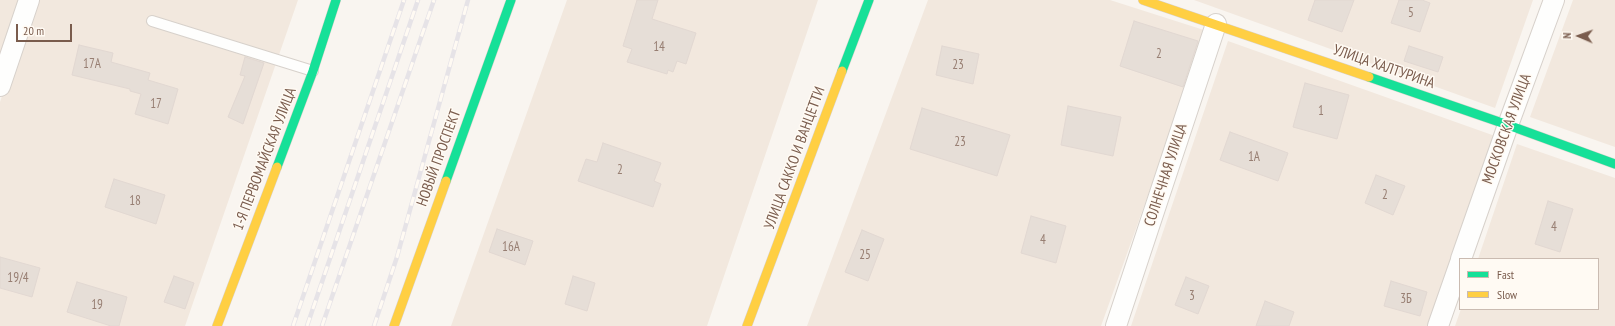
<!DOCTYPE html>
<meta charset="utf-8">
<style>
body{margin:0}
#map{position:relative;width:1615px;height:326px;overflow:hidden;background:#f9f5f0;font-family:"PT Sans Narrow",sans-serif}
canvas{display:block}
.legend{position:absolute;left:1459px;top:258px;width:140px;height:52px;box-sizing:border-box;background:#fffaf3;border:1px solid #cabbb1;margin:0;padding:5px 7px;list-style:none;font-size:12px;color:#7a5c4d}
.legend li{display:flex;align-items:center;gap:8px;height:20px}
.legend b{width:20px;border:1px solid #cabbb1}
.north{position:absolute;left:1559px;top:16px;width:40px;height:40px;-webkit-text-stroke:3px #fffaf3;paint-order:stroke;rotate:272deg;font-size:11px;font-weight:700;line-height:16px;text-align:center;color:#7a5c4d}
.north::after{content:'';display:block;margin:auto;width:14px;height:18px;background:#7a5c4d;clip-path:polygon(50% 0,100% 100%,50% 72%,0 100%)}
.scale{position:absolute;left:16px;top:24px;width:56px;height:18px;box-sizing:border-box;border:2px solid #7a5c4d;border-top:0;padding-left:5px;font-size:12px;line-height:14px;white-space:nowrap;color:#7a5c4d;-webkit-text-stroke:3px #fffaf3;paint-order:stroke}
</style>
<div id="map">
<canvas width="1615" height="326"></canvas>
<ul class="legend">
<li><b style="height:5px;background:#16e098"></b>Fast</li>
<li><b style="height:5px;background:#ffcf43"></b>Slow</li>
</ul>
<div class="north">N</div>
<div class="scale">20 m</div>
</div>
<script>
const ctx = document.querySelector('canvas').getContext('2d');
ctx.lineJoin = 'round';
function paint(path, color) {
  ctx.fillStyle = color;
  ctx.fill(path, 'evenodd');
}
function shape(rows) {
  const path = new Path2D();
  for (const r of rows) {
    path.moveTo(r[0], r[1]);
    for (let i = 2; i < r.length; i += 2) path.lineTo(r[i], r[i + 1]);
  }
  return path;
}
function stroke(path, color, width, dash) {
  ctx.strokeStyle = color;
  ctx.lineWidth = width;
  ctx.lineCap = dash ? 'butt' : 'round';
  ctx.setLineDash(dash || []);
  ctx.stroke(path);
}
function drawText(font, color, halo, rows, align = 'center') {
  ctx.font = font + ' "PT Sans Narrow",sans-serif';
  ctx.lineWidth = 3;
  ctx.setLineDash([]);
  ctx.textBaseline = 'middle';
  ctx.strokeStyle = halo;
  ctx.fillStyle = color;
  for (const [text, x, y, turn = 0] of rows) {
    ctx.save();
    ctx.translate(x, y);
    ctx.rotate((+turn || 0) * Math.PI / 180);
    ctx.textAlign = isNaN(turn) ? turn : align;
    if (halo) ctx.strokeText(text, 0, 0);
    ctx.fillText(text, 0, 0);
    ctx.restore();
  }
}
const residential = shape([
 [0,0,22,0,0,64],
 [34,0,298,0,185,326,0,326,0,102],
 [567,0,818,0,707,326,451,326],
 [928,0,1110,0,1207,31,1101,326,807,326],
 [1194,0,1533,0,1495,108],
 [1573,0,1615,0,1615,147,1530,117],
 [1228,41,1495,136,1428,326,1131,326],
 [1517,144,1615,178,1615,326,1455,326,1461,309,1598,309,1598,259,1478,259]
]);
const building = shape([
 [637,0,658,0,652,19,696,33,686,64,677,61,673,72,668,70,667,74,627,62,632,49,623,46,637,0],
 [1315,0,1354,0,1342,32,1308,20,1315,0],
 [1399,0,1422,0,1430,3,1420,32,1391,23,1399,0],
 [1134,21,1198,41,1183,87,1120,66,1134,21],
 [79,45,113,53,111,62,150,73,148,80,178,89,168,124,135,114,141,94,130,91,130,89,72,75,79,45],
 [942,46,979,54,973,84,936,75,942,46],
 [1409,46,1443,57,1438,72,1404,61,1409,46],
 [245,57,264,63,243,124,228,117,245,76,240,75,245,57],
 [1305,83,1349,95,1337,139,1293,127,1305,83],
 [1068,106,1121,117,1113,156,1061,145,1068,106],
 [922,108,1010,135,997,176,910,149,922,108],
 [1230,132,1288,153,1278,181,1220,160,1230,132],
 [603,143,661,163,654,181,661,184,653,207,578,181,586,159,597,162,603,143],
 [1376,175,1405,186,1393,215,1365,203,1376,175],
 [114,179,165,195,156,224,105,207,114,179],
 [1548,201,1573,209,1560,252,1535,244,1548,201],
 [1031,216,1066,226,1056,263,1021,253,1031,216],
 [497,229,533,241,525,265,489,252,497,229],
 [862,230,884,239,868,281,845,272,862,230],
 [0,257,40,268,32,297,0,288,0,257],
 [174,276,194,283,185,309,164,302,174,276],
 [573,276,595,283,587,311,565,304,573,276],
 [1186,277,1209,286,1198,314,1175,305,1186,277],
 [1391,281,1427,292,1420,316,1384,306,1391,281],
 [77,282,127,297,119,326,111,326,67,312,77,282],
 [1265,301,1294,312,1289,326,1256,326,1265,301]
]);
const lane = shape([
 [152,21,313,71]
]);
const street = shape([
 [0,86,29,0],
 [1461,259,1508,125,1554,0],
 [1116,326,1216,24],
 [1438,326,1460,263]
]);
const fast = shape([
 [842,71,869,0],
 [1369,77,1508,125,1615,164],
 [277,167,313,71,336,0],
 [446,181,511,0]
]);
const slow = shape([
 [1143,0,1369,77],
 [217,326,277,167],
 [394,326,446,181],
 [747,326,842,71]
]);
const rail = shape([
 [293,326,404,0],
 [307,326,418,0],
 [322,326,434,0],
 [374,326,397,257,468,0]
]);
const numberNames = [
 ["5",1411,13],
 ["14",659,47],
 ["2",1159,54],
 ["17А",92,64],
 ["23",958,65],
 ["17",156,104],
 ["1",1321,111],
 ["23",960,142],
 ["1А",1254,157],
 ["2",620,170],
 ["2",1385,195],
 ["18",135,201],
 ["4",1554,227],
 ["4",1043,240],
 ["16А",511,247],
 ["25",865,255],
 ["19/4",18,278],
 ["3",1192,296],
 ["3Б",1406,299],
 ["19",97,305]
];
const streetNames = [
 ["УЛИЦА ХАЛТУРИНА",1384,67,19],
 ["МОСКОВСКАЯ УЛИЦА",1507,129,-70],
 ["НОВЫЙ ПРОСПЕКТ",439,158,-70],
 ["УЛИЦА САККО И ВАНЦЕТТИ",795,158,-70],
 ["1-Я ПЕРВОМАЙСКАЯ УЛИЦА",265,159,-69],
 ["СОЛНЕЧНАЯ УЛИЦА",1166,175,-72]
];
paint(residential, '#f2e8de');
paint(building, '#e6ded7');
stroke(building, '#e2d8d2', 1);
stroke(lane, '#d7d1cb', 12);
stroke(street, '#d7d1cb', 22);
stroke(fast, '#d9d2cb', 10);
stroke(slow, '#d9d2cb', 10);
stroke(lane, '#fefefd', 10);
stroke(street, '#fefefd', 20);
stroke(fast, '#16e098', 9);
stroke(slow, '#ffcf43', 9);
stroke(rail, '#e6e3e7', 4.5);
stroke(rail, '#fffaf3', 3, [9]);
drawText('13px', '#977e72', null, numberNames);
drawText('15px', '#7a5c4d', '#fffaf3', streetNames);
</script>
